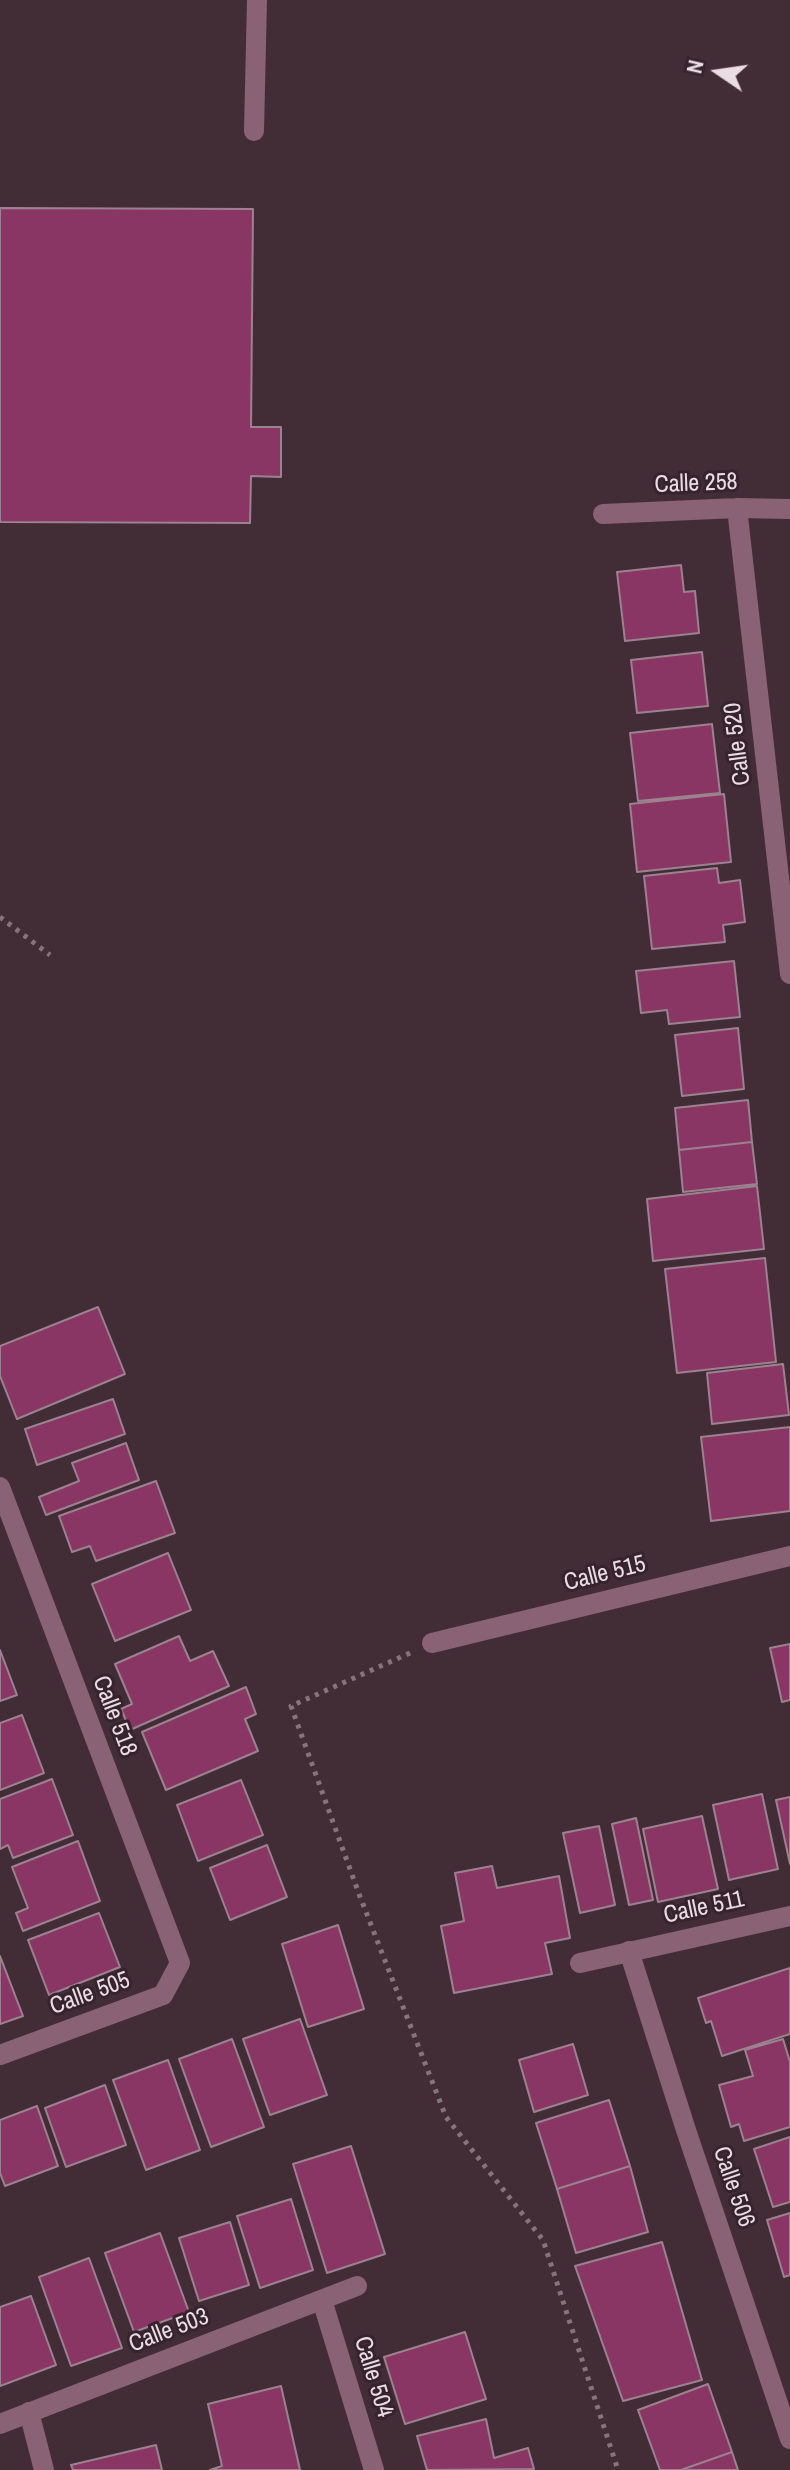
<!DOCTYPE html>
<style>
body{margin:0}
#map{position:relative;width:790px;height:2470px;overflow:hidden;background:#422d37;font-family:"Archivo Narrow",sans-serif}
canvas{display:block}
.north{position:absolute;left:678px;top:32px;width:80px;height:80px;-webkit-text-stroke:6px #37232d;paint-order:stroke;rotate:283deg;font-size:22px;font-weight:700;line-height:32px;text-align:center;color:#eadce3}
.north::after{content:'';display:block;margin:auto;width:28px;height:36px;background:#eadce3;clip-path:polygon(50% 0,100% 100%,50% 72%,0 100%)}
</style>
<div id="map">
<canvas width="790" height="2470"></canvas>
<div class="north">N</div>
</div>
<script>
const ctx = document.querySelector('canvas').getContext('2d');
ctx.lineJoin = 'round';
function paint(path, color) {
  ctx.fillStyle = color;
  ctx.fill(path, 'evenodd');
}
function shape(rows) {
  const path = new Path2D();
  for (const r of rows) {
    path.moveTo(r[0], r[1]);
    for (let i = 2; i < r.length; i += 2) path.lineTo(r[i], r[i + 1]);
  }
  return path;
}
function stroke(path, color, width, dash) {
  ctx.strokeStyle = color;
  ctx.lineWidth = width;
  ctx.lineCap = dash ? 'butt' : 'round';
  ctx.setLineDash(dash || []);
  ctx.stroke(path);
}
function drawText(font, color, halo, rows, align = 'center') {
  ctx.font = font + ' "Archivo Narrow",sans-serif';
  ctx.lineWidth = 6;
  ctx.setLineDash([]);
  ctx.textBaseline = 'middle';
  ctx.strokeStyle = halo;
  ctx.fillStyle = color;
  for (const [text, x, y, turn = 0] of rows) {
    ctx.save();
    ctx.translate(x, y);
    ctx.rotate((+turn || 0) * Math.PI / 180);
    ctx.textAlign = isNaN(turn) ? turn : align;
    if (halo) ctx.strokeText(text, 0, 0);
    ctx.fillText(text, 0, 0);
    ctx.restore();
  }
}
const building = shape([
 [0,208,253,209,251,427,281,427,281,477,251,476,250,523,0,522,0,208],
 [681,565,684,592,695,591,699,633,625,641,617,572,681,565],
 [702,652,708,706,637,713,631,660,702,652],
 [712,724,720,793,638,801,630,733,712,724],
 [724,794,731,862,637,872,630,804,724,794],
 [717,868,719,883,740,880,745,922,723,925,725,942,652,949,644,876,717,868],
 [734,961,740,1017,669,1024,667,1010,641,1013,636,971,734,961],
 [738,1028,744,1089,682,1096,675,1035,738,1028],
 [748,1100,752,1142,679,1150,675,1108,748,1100],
 [752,1142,757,1184,683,1192,679,1150,752,1142],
 [757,1186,764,1249,653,1261,647,1199,757,1186],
 [765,1258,776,1362,677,1373,665,1269,765,1258],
 [98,1307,125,1374,17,1419,0,1376,0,1346,98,1307],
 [783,1364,789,1415,712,1424,707,1373,783,1364],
 [113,1399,125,1434,37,1465,25,1429,113,1399],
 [790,1427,790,1511,711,1521,701,1437,790,1427],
 [126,1443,139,1480,46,1515,39,1497,79,1481,72,1463,126,1443],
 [156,1481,175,1533,96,1561,90,1546,72,1552,59,1516,156,1481],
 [168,1553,191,1610,115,1641,92,1584,168,1553],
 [179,1636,190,1661,213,1651,229,1686,130,1730,121,1709,132,1704,115,1664,179,1636],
 [790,1644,790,1700,782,1702,770,1648,790,1644],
 [0,1650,17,1695,0,1701,0,1650],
 [246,1687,256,1714,245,1719,258,1751,166,1790,142,1732,246,1687],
 [22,1715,44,1773,0,1790,0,1723,22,1715],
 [52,1779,73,1835,13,1858,8,1845,0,1849,0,1799,52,1779],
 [241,1780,263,1835,198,1861,177,1805,241,1780],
 [762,1794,778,1869,729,1880,713,1805,762,1794],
 [790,1797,790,1864,776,1800,790,1797],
 [702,1816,718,1889,658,1902,643,1829,702,1816],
 [636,1818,653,1900,629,1905,612,1824,636,1818],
 [599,1826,615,1905,580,1913,563,1833,599,1826],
 [78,1841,100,1901,23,1931,16,1913,28,1908,12,1867,78,1841],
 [267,1845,287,1897,230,1920,210,1868,267,1845],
 [492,1866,497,1888,559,1876,570,1938,545,1943,552,1974,454,1993,441,1926,464,1921,455,1873,492,1866],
 [99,1913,120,1967,49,1995,28,1940,99,1913],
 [338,1925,364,2009,308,2027,282,1944,338,1925],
 [0,1956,23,2016,0,2024,0,1956],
 [790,1968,790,2034,722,2056,711,2021,706,2023,698,1998,790,1968],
 [300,2019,327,2095,270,2115,243,2039,300,2019],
 [232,2039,264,2127,211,2147,179,2059,232,2039],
 [783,2039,790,2062,790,2127,744,2141,739,2124,731,2127,719,2085,753,2076,745,2050,783,2039],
 [573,2044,588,2095,534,2112,519,2060,573,2044],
 [168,2060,200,2150,146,2170,113,2080,168,2060],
 [105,2085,126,2145,66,2167,45,2108,105,2085],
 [609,2100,630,2166,557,2189,536,2123,609,2100],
 [37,2106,58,2166,5,2186,0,2173,0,2120,37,2106],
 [790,2137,790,2202,773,2207,754,2149,790,2137],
 [351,2146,385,2254,327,2273,293,2164,351,2146],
 [630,2166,648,2232,576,2253,557,2189,630,2166],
 [291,2199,313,2270,260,2288,237,2216,291,2199],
 [790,2213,790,2275,784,2277,767,2220,790,2213],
 [230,2222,249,2285,199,2301,179,2238,230,2222],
 [160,2233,189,2312,134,2332,105,2253,160,2233],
 [662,2242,702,2380,623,2401,575,2266,662,2242],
 [89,2258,122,2348,71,2366,39,2277,89,2258],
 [31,2296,56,2365,0,2386,0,2307,31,2296],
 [465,2332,486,2399,405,2424,384,2357,465,2332],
 [708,2384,732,2452,681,2470,660,2470,638,2410,708,2384],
 [281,2386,300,2470,210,2470,222,2466,208,2404,281,2386],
 [486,2419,494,2458,528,2448,534,2469,427,2470,417,2436,486,2419],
 [156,2445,162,2470,73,2470,71,2465,156,2445],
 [732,2452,738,2470,681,2470,732,2452]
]);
const path = shape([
 [0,917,50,955],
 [410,1653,291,1706,359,1894,446,2117,543,2240,618,2470]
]);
const lane = shape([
 [254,131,257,0]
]);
const street = shape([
 [737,508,790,974],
 [603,514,737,508,790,509],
 [0,1487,180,1963,163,1995,0,2055],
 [432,1643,790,1556],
 [629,1951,686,2130,790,2439],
 [580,1963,790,1916],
 [322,2300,374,2470],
 [29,2412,44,2470],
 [0,2424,357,2286]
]);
const streetNames = [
 ["Calle 258",696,484,-2],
 ["Calle 520",738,744,-97],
 ["Calle 515",605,1574,-14],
 ["Calle 518",114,1716,69],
 ["Calle 511",704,1908,-12],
 ["Calle 505",90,1994,-20],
 ["Calle 506",733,2187,71],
 ["Calle 503",169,2331,-21],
 ["Calle 504",373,2377,73]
];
paint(building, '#893665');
stroke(building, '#9b828e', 2);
stroke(path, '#86747c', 5, [4, 6]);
stroke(lane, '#896275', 20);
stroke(street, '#896275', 20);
drawText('24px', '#eadce3', '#37232d', streetNames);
</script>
